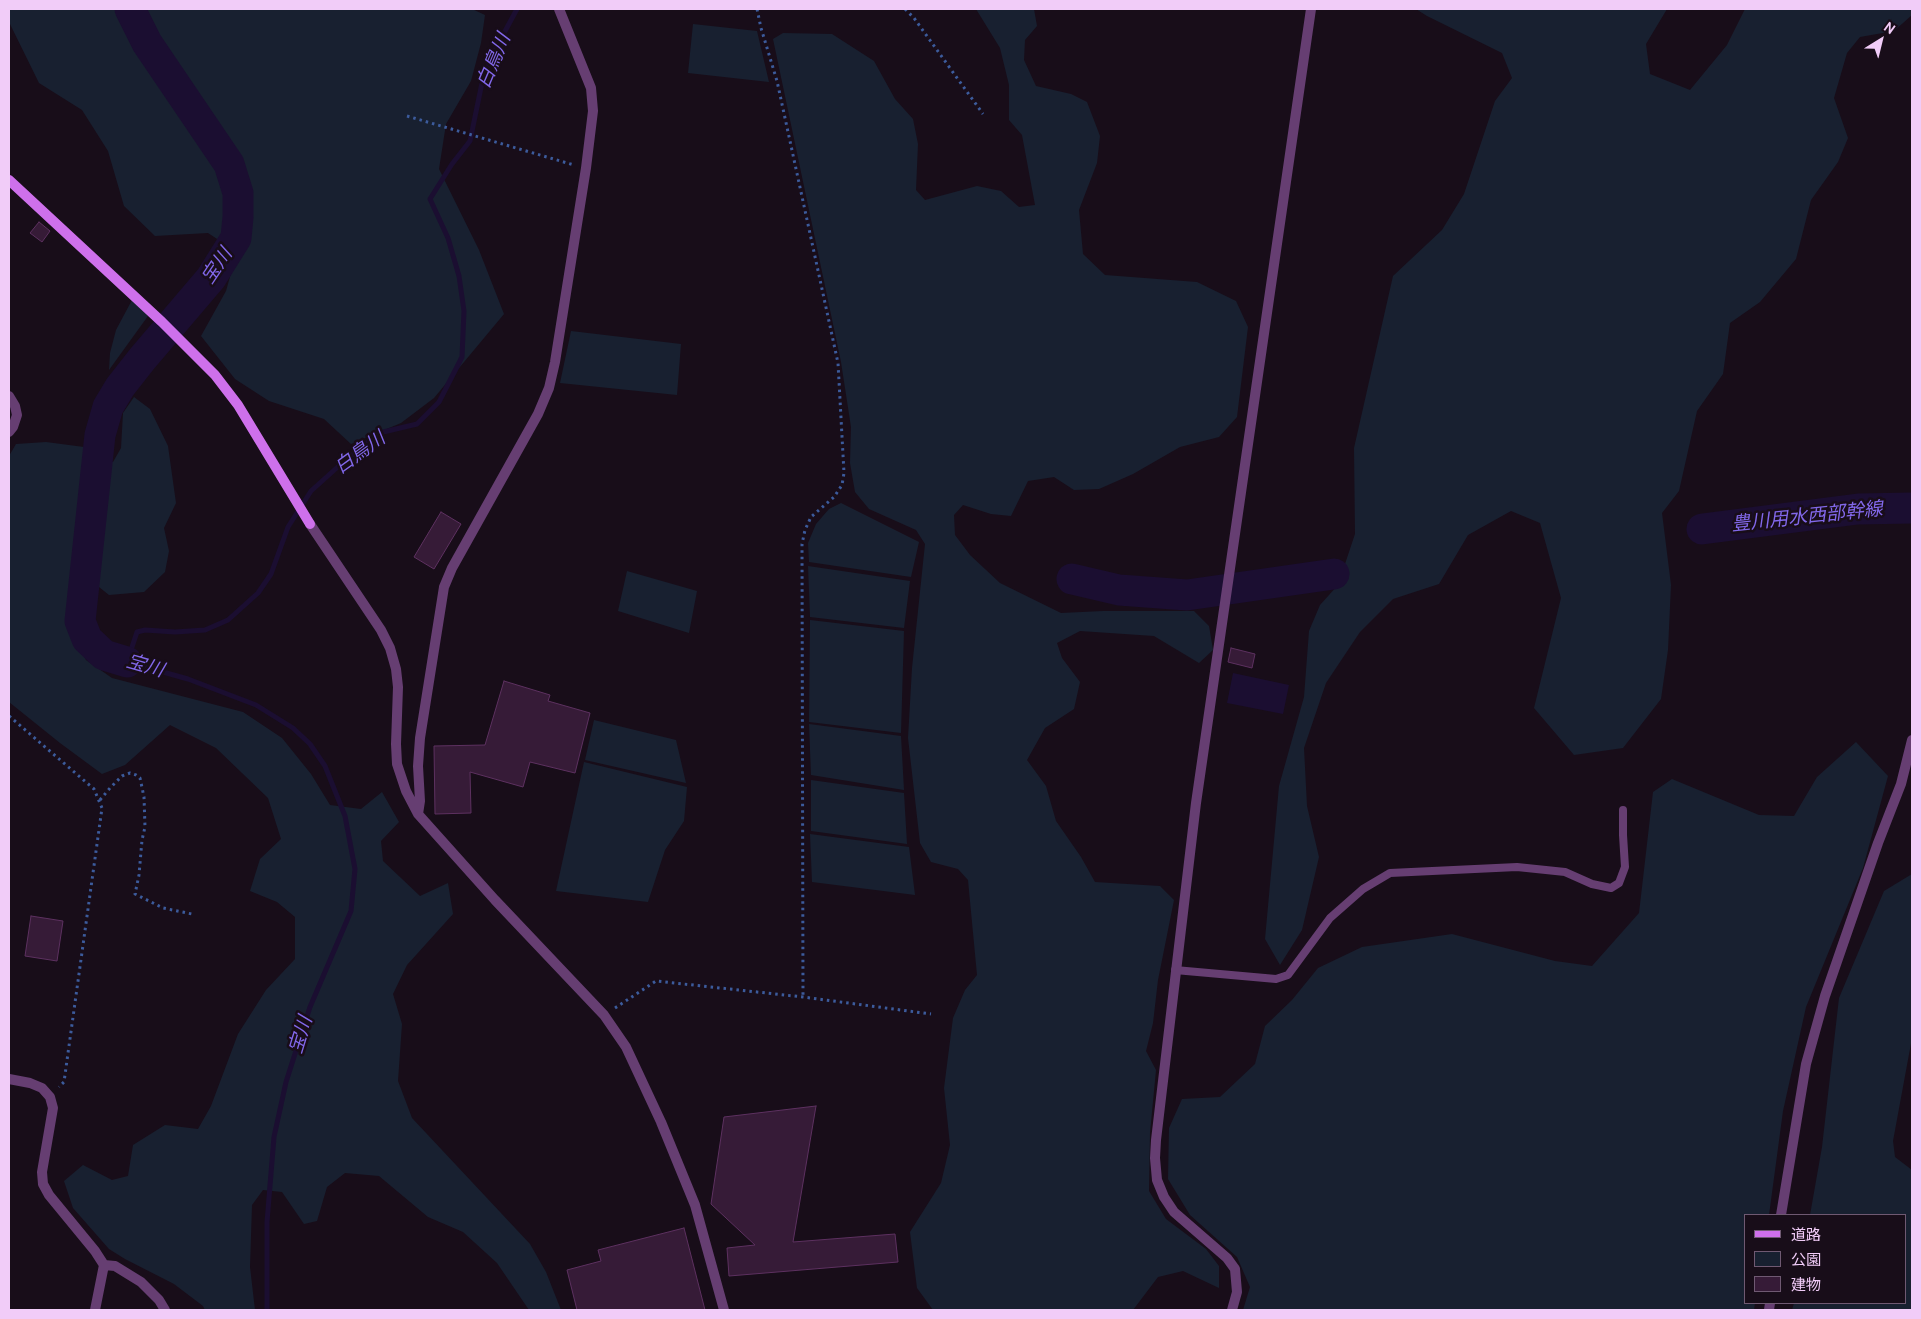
<!DOCTYPE html>
<meta charset="utf-8">
<style>
body{margin:0}
#map{position:relative;width:1921px;height:1319px;overflow:hidden;background:#180d19;font-family:Cabin,"Noto Sans JP",sans-serif}
canvas{display:block}
.frame{position:absolute;inset:0;border:10px solid #f1ccf8;pointer-events:none}
.legend{position:absolute;left:1744px;top:1214px;width:162px;height:90px;box-sizing:border-box;background:#180d19;border:1px solid #6f5972;margin:0;padding:6px 9px;list-style:none;font-size:15px;color:#f1ccf8}
.legend li{display:flex;align-items:center;gap:10px;height:25px}
.legend b{width:25px;border:1px solid #6f5972}
.north{position:absolute;left:1856px;top:15px;width:50px;height:50px;-webkit-text-stroke:4px #180d19;paint-order:stroke;rotate:36deg;font-size:14px;font-weight:700;line-height:20px;text-align:center;color:#f1ccf8}
.north::after{content:'';display:block;margin:auto;width:18px;height:22px;background:#f1ccf8;clip-path:polygon(50% 0,100% 100%,50% 72%,0 100%)}
</style>
<div id="map">
<canvas width="1921" height="1319"></canvas>
<div class="frame"></div>
<ul class="legend">
<li><b style="height:6px;background:#ce70eb"></b>道路</li>
<li><b style="height:14px;background:#182030"></b>公園</li>
<li><b style="height:14px;background:#361b37"></b>建物</li>
</ul>
<div class="north">N</div>
</div>
<script>
const ctx = document.querySelector('canvas').getContext('2d');
ctx.lineJoin = 'round';
function paint(path, color) {
  ctx.fillStyle = color;
  ctx.fill(path, 'evenodd');
}
function shape(rows) {
  const path = new Path2D();
  for (const r of rows) {
    path.moveTo(r[0], r[1]);
    for (let i = 2; i < r.length; i += 2) path.lineTo(r[i], r[i + 1]);
  }
  return path;
}
function stroke(path, color, width, dash) {
  ctx.strokeStyle = color;
  ctx.lineWidth = width;
  ctx.lineCap = dash ? 'butt' : 'round';
  ctx.setLineDash(dash || []);
  ctx.stroke(path);
}
function drawText(font, color, halo, rows, align = 'center') {
  ctx.font = font + ' Cabin,"Noto Sans JP",sans-serif';
  ctx.lineWidth = 5;
  ctx.setLineDash([]);
  ctx.textBaseline = 'middle';
  ctx.strokeStyle = halo;
  ctx.fillStyle = color;
  for (const [text, x, y, turn = 0] of rows) {
    ctx.save();
    ctx.translate(x, y);
    ctx.rotate((+turn || 0) * Math.PI / 180);
    ctx.textAlign = isNaN(turn) ? turn : align;
    if (halo) ctx.strokeText(text, 0, 0);
    ctx.fillText(text, 0, 0);
    ctx.restore();
  }
}
const green = shape([
 [9,9,472,9,485,15,481,43,471,81,446,124,439,169,479,250,504,314,434,398,401,423,351,444,324,419,269,401,235,379,201,336,226,291,237,252,208,233,155,236,124,206,108,151,82,110,39,83,9,22],
 [976,9,1034,9,1037,26,1025,40,1024,60,1036,86,1071,94,1087,102,1100,136,1097,163,1079,210,1083,254,1105,275,1197,282,1236,301,1248,327,1237,417,1219,437,1180,447,1133,474,1099,489,1074,490,1054,477,1028,481,1011,516,991,514,963,505,954,515,955,535,970,555,1000,583,1061,613,1103,611,1194,611,1209,626,1213,650,1199,663,1154,636,1080,631,1057,643,1062,658,1080,682,1074,709,1045,728,1027,760,1046,786,1056,821,1081,857,1095,882,1160,886,1174,900,1158,980,1153,1023,1146,1051,1156,1070,1150,1133,1149,1191,1166,1219,1206,1249,1219,1266,1219,1288,1183,1271,1158,1277,1133,1310,933,1310,917,1288,910,1232,941,1183,950,1145,944,1088,953,1018,965,990,977,975,968,880,958,869,931,862,920,843,908,738,912,668,925,544,916,530,869,509,855,492,850,463,851,427,841,362,773,39,783,33,832,34,874,61,895,99,913,119,918,144,916,190,925,200,977,186,1001,191,1019,207,1035,205,1022,135,1009,120,1009,85,1000,48],
 [1416,9,1667,9,1646,44,1650,74,1690,90,1727,45,1745,9,1912,9,1912,15,1894,31,1860,37,1847,53,1834,98,1848,138,1838,162,1811,200,1796,259,1760,302,1730,323,1723,374,1697,411,1679,491,1662,513,1671,585,1668,650,1661,699,1623,748,1574,755,1534,708,1561,598,1540,523,1511,511,1468,535,1439,584,1393,599,1360,632,1326,683,1304,748,1307,806,1319,857,1302,930,1280,965,1265,939,1279,786,1304,697,1309,631,1320,605,1338,585,1355,534,1354,448,1393,276,1442,230,1464,194,1495,101,1512,78,1502,53,1427,16],
 [693,24,757,31,769,82,688,73],
 [132,300,148,316,109,370,110,353,116,330],
 [571,331,681,344,677,395,560,383],
 [134,397,150,409,168,446,176,503,164,528,169,551,165,572,144,592,109,595,94,583,71,589,69,621,86,660,112,678,243,712,282,738,311,774,330,805,361,809,382,792,399,822,381,841,383,861,420,896,448,883,453,914,407,965,393,994,402,1024,398,1081,412,1118,530,1244,546,1272,561,1310,529,1310,497,1263,463,1232,428,1217,379,1176,345,1173,327,1187,317,1221,304,1224,282,1192,263,1190,252,1205,250,1267,255,1310,205,1310,203,1306,174,1284,125,1259,109,1249,73,1208,64,1181,83,1165,112,1180,128,1176,133,1145,165,1125,198,1129,211,1106,238,1034,266,990,295,959,295,917,277,902,250,891,260,859,281,839,268,798,216,748,170,725,125,765,102,774,60,743,9,702,9,519,10,518,9,456,16,444,46,442,84,447,113,462,121,448,123,413],
 [841,503,919,542,911,577,809,562,808,543,816,524,829,509],
 [808,566,910,581,904,628,810,617],
 [627,571,697,591,689,633,618,611],
 [810,620,904,631,901,733,809,722],
 [594,720,676,740,686,783,585,760],
 [809,724,901,736,904,790,811,775],
 [1856,742,1888,776,1863,868,1806,1007,1783,1111,1769,1215,1745,1215,1745,1303,1755,1303,1754,1310,1243,1310,1250,1287,1237,1257,1190,1215,1168,1179,1169,1128,1182,1099,1220,1097,1255,1064,1265,1026,1292,1000,1318,968,1362,947,1452,934,1555,961,1592,966,1639,913,1653,792,1672,779,1759,815,1794,816,1817,777],
 [584,762,687,787,684,821,665,850,648,902,556,891],
 [811,780,904,793,907,844,811,831],
 [810,834,909,847,915,895,812,882],
 [1912,874,1912,1038,1893,1141,1895,1157,1912,1170,1912,1310,1792,1310,1794,1303,1905,1303,1905,1215,1810,1215,1822,1147,1839,998,1884,891]
]);
const water = shape([
 [1233,673,1289,685,1283,714,1227,703]
]);
const stream = shape([
 [267,1310,267,1222,274,1137,286,1082,310,1007,351,911,355,869,345,816,325,766,310,744,293,728,256,705,188,679,127,662,137,632,145,630,175,632,205,630,228,620,258,593,271,574,288,527,311,491,341,464,379,433,417,424,439,402,462,357,464,311,459,276,448,238,430,199,452,164,470,141,483,78,497,46,517,9]
]);
const river = shape([
 [1702,529,1858,509,1912,508],
 [1072,579,1119,590,1187,595,1334,574],
 [127,662,104,655,87,639,80,621,100,435,108,407,120,387,142,359,211,278,236,238,238,217,238,193,229,164,147,43,130,9]
]);
const building = shape([
 [39,222,50,231,42,242,30,233,39,222],
 [441,512,461,524,434,569,414,557,441,512],
 [1231,648,1255,654,1252,668,1228,662,1231,648],
 [504,681,550,695,548,701,590,713,575,773,530,762,523,787,470,772,471,813,435,814,434,746,485,745,504,681],
 [31,916,63,921,57,961,25,956,31,916],
 [816,1106,793,1242,895,1234,898,1262,729,1276,727,1248,755,1245,711,1204,724,1117,816,1106],
 [684,1228,705,1310,577,1310,567,1270,601,1261,598,1250,684,1228]
]);
const path = shape([
 [757,9,761,28,777,81,838,363,844,473,842,485,834,497,811,517,805,530,802,544,803,997],
 [905,9,914,18,983,114],
 [407,116,574,165],
 [9,716,94,789,102,808,64,1082,59,1087],
 [100,800,110,788,122,776,130,773,136,775,140,778,144,797,145,827,142,840,139,875,135,894,163,908,192,914],
 [615,1008,656,981,803,997,931,1014]
]);
const lane = shape([
 [1175,970,1276,979,1288,975,1330,918,1363,889,1390,873,1517,867,1565,872,1592,884,1611,888,1619,883,1625,867,1623,835,1623,810]
]);
const street = shape([
 [9,396,15,406,17,415,13,427,9,432],
 [310,524,381,630,390,648,396,669,398,687,396,744,397,764,406,791,418,814,495,900,604,1015,626,1047,661,1122,695,1205,724,1310],
 [418,814,420,801,418,766,420,738,444,587,452,568,538,414,549,388,555,362,586,168,593,111,591,88,559,9],
 [9,1079,30,1083,42,1088,50,1097,53,1108,42,1172,43,1184,49,1195,95,1251,104,1265,95,1310],
 [1781,1215,1806,1064,1825,996,1878,843,1901,784,1912,740],
 [104,1265,115,1266,141,1282,159,1300,165,1310],
 [1232,1310,1237,1292,1235,1269,1227,1258,1174,1212,1164,1197,1157,1180,1155,1158,1156,1140,1196,803,1311,9],
 [1769,1310,1770,1303]
]);
const secondary = shape([
 [9,180,162,322,215,375,238,405,310,524]
]);
const waterNames = [
 ["白鳥川",494,61,-67],
 ["宝川",217,266,-56],
 ["白鳥川",360,453,-36],
 ["豊川用水西部幹線",1807,517,-6],
 ["宝川",145,666,16],
 ["宝川",301,1035,-73]
];
paint(green, '#182030');
paint(water, '#1b0e31');
stroke(stream, '#1b0e31', 5);
stroke(river, '#1b0e31', 31);
paint(building, '#361b37');
stroke(building, '#5d3160', 1);
stroke(path, '#3c5b9c', 3, [2.5, 4]);
stroke(lane, '#663e72', 8);
stroke(street, '#663e72', 10);
stroke(secondary, '#ce70eb', 10);
drawText('italic 19px', '#8268ea', '#180d19', waterNames);
</script>
